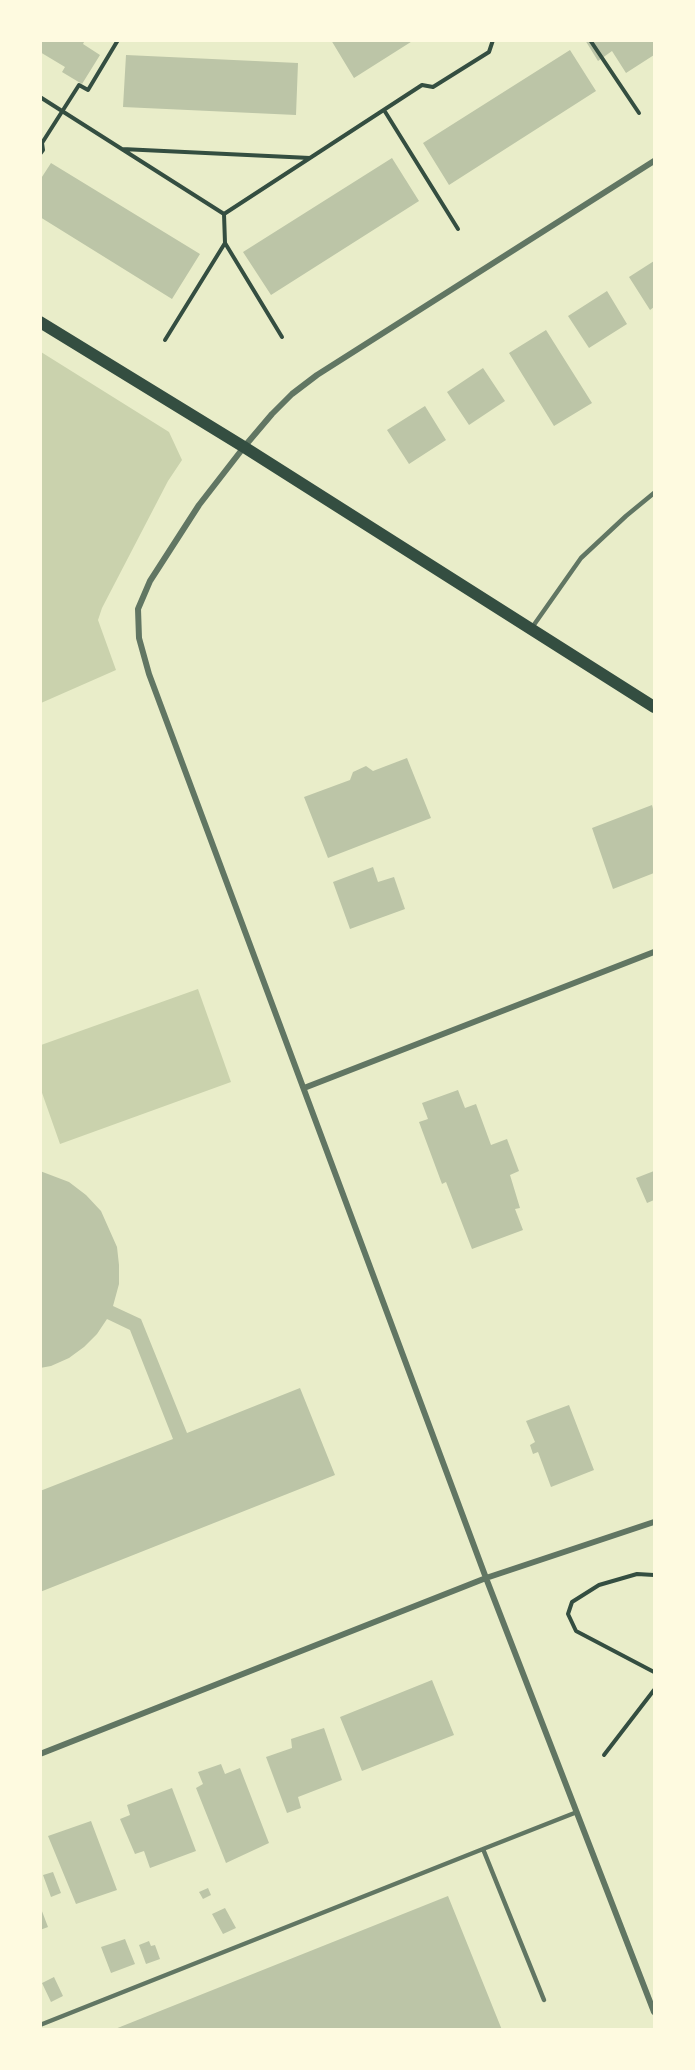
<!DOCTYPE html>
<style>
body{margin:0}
#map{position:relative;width:695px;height:2070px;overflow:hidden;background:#e9edc9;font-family:"Exo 2",sans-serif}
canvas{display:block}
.frame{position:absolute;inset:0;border:42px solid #fefae0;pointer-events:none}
</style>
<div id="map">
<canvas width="695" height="2070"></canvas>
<div class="frame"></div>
</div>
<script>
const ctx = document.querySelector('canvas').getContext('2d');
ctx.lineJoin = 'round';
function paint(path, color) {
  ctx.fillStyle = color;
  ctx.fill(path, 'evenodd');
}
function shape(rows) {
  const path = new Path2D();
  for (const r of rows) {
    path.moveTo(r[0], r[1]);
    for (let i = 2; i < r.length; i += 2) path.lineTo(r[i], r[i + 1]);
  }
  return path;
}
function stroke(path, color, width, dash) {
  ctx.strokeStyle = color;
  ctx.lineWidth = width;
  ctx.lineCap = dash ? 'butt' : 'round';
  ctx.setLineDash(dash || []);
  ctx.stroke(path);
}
const green = shape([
 [41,352,169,432,182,460,168,481,102,608,98,620,116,670,41,703],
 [198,989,231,1082,60,1144,41,1090,41,1045]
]);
const building = shape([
 [40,40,85,40,83,44,100,55,82,84,62,72,65,67,40,52],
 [331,40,414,40,354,78],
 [585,40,654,40,654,55,626,73,612,51,598,61],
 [570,50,596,91,449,185,423,143],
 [126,55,298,63,296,115,123,107],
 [392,158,419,201,271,295,243,252],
 [51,163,200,254,172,299,40,217,40,180],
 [654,261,654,307,650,310,629,277],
 [607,291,627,324,589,348,568,316],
 [546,330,592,403,554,426,509,353],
 [483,368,505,401,469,425,447,392],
 [425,406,446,440,409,464,387,430],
 [407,758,431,818,328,858,304,797,350,780,353,772,366,766,373,771],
 [652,805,654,813,654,873,613,889,592,828],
 [373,867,378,882,394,877,405,909,350,929,333,882],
 [458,1090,465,1108,476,1104,491,1145,507,1139,519,1171,510,1175,520,1208,515,1209,523,1230,472,1249,446,1182,442,1184,419,1122,428,1119,422,1103],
 [40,1171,69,1182,86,1195,101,1211,117,1247,119,1265,119,1284,113,1306,141,1319,187,1433,300,1388,335,1475,40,1592,40,1491,173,1439,130,1330,107,1319,97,1334,84,1347,69,1358,51,1366,40,1368],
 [654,1171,654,1200,647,1203,636,1178],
 [569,1405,594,1470,551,1487,538,1452,533,1454,530,1445,535,1442,526,1421],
 [432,1680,454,1735,362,1771,340,1717],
 [324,1728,342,1780,298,1797,301,1808,287,1813,266,1757,292,1748,291,1739],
 [221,1764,225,1774,240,1768,269,1843,226,1863,196,1788,203,1784,198,1772],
 [172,1788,196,1851,150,1868,144,1851,135,1854,120,1819,130,1815,127,1805],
 [91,1821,117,1890,76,1904,48,1836],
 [53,1872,61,1893,51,1897,43,1875],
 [208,1888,211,1895,203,1899,199,1892],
 [448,1896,502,2030,115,2030,115,2029],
 [40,1906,48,1927,40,1930],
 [225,1908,236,1928,223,1934,212,1914],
 [125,1939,135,1964,111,1973,101,1947],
 [149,1941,151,1946,155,1945,160,1959,146,1964,139,1945],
 [54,1977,63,1996,51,2002,42,1983]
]);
const path = shape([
 [590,40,639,113],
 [40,97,224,214,422,85,433,87,489,52,493,40],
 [384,110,458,229],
 [122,149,310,158],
 [40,154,43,150,42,143,79,85,88,90,118,40],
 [224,214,225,243,282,337],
 [165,340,225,243],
 [654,1575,637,1574,599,1585,572,1602,568,1614,576,1631,654,1672],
 [604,1755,654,1690]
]);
const service = shape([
 [531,629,581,558,626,516,654,493],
 [544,2000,483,1849,577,1812],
 [40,2025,483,1849]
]);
const minor = shape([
 [654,161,317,375,292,394,272,414,244,447,199,505,150,581,138,609,139,638,149,674,486,1578,654,2012],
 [304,1088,654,952],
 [40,1754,486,1578,654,1522]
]);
const secondary = shape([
 [40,322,244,447,654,707]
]);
paint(green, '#cad2ad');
paint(building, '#bcc5a7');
stroke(path, '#344e41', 4);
stroke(service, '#617663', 4.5);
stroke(minor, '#617663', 6);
stroke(secondary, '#344e41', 12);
</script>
